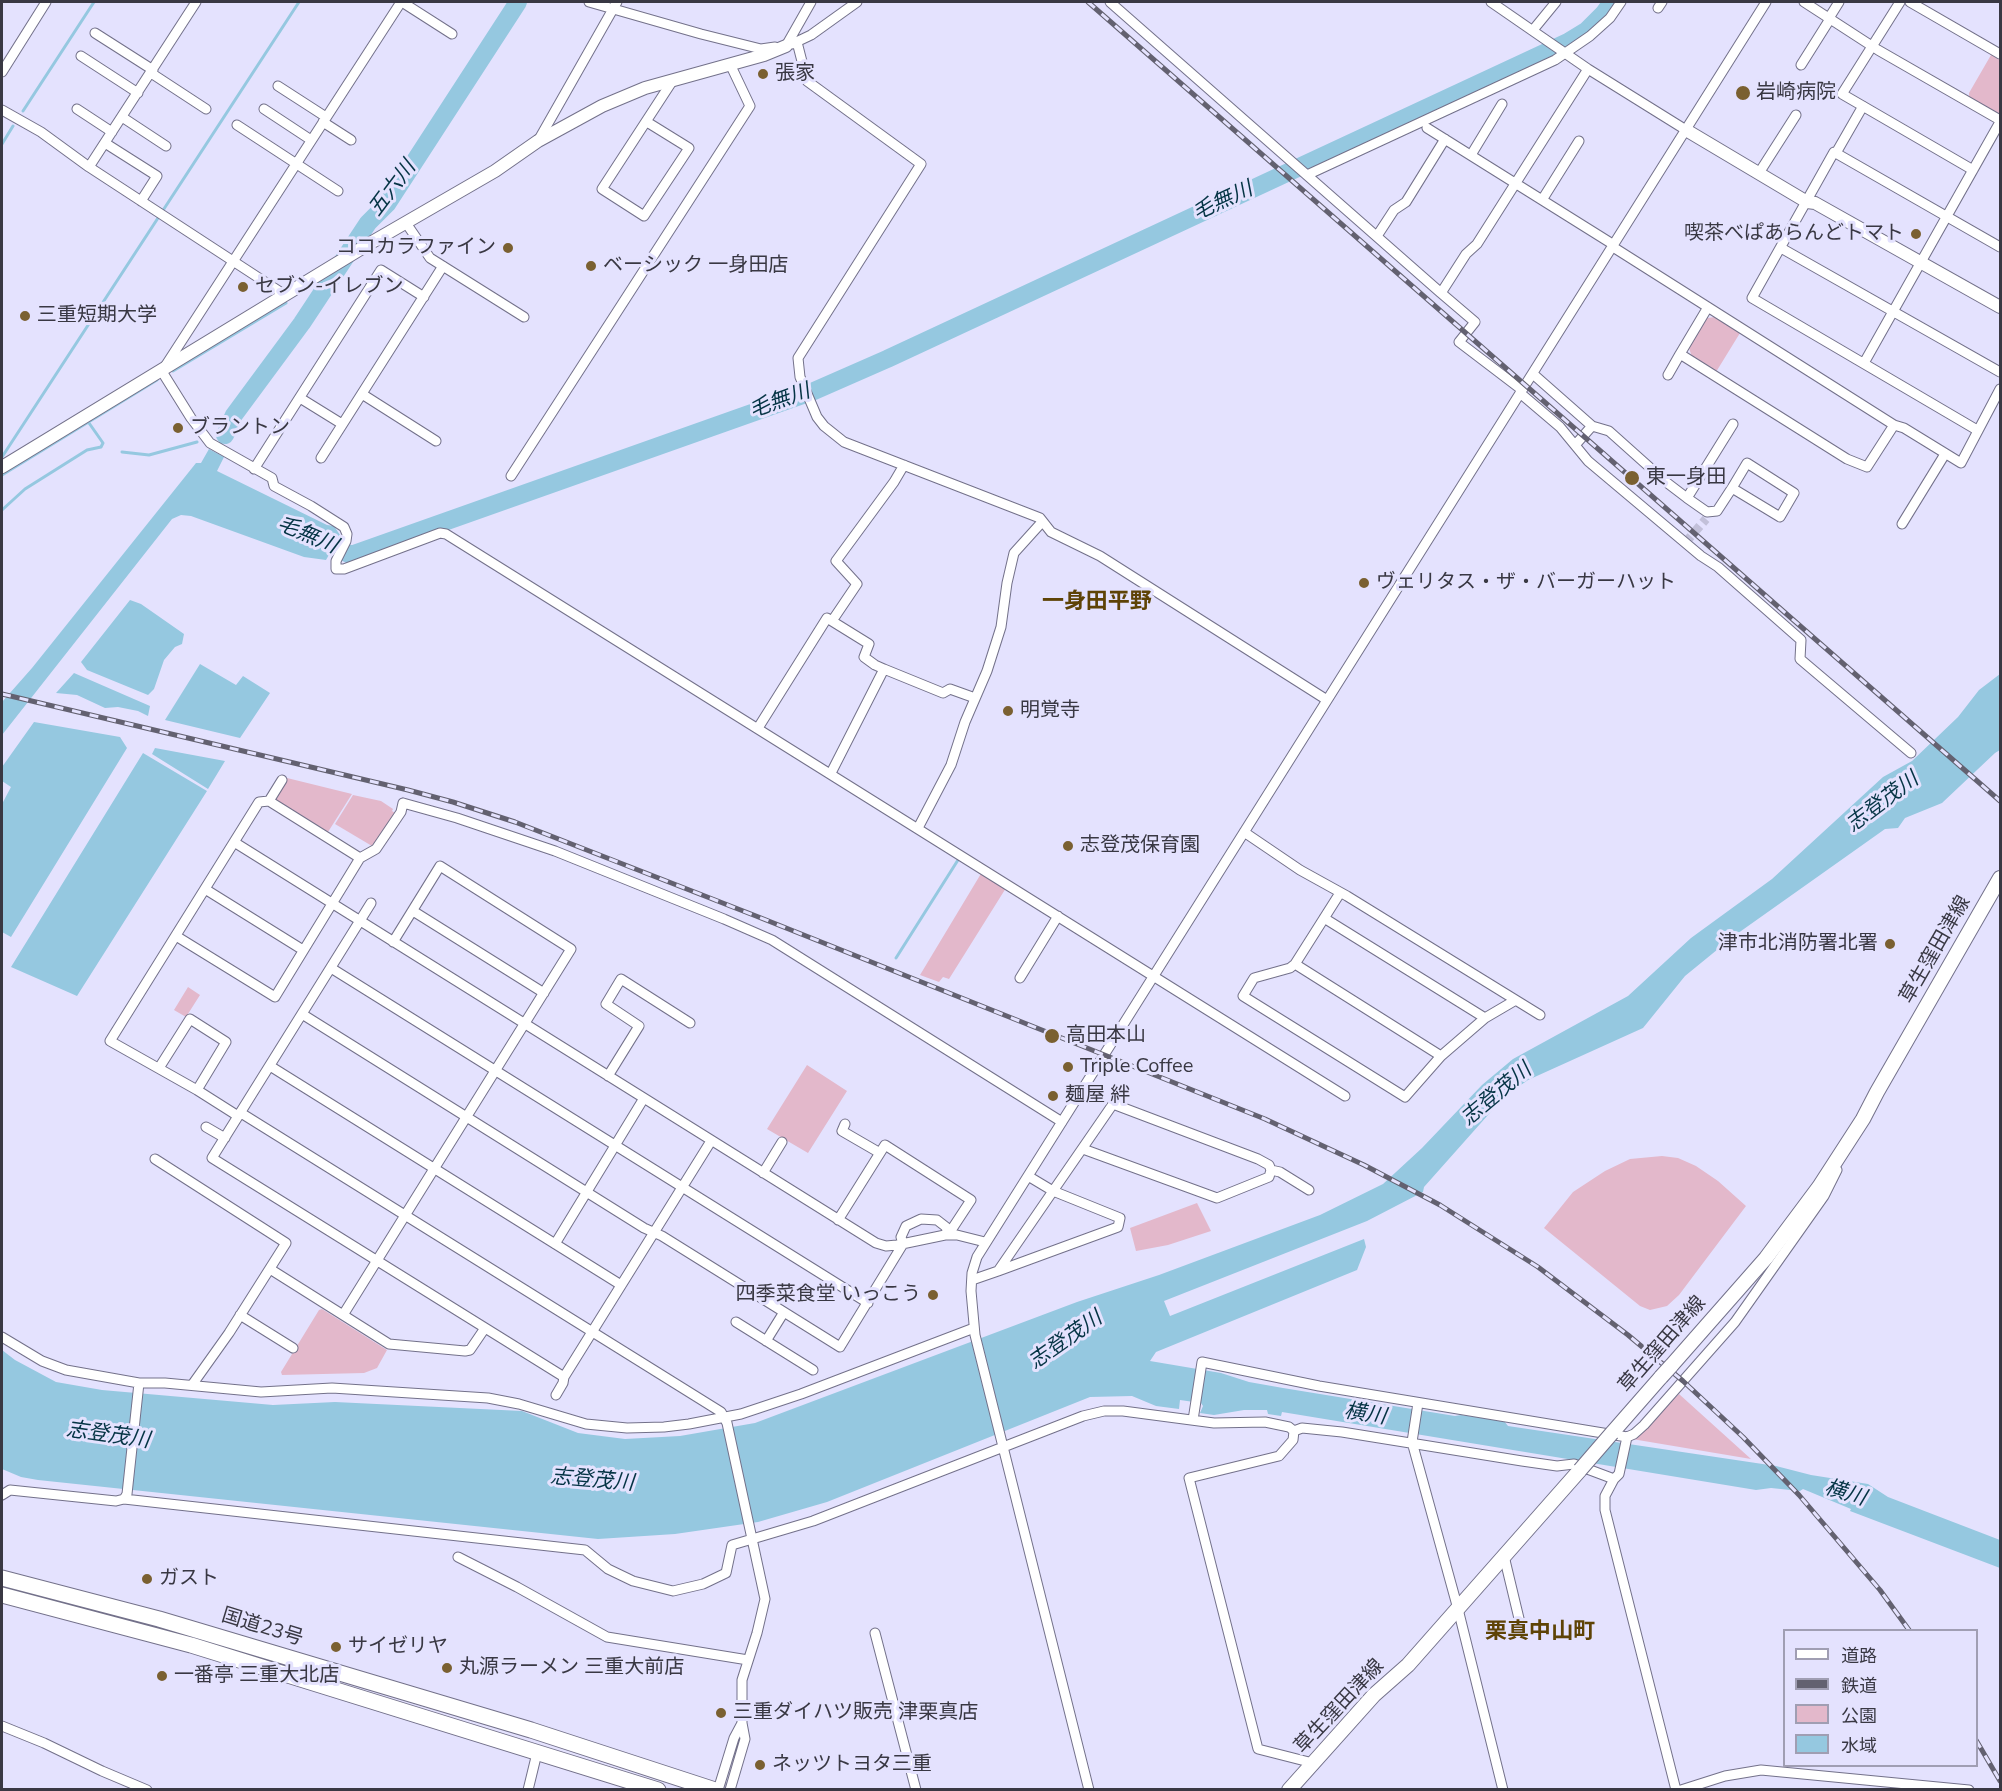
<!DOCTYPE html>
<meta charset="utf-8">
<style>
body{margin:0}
#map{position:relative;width:2002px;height:1791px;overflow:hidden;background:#e4e2fe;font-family:"Nunito Sans","Noto Sans JP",sans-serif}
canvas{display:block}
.frame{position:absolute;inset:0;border:3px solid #393843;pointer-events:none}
.legend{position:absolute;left:1783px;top:1629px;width:195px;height:138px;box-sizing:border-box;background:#e4e2fe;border:2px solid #a09eb3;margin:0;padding:8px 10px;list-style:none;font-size:18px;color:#393843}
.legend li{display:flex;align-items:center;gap:12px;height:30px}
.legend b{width:30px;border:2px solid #a09eb3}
</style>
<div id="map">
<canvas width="2002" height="1791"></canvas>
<div class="frame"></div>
<ul class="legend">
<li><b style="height:8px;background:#fff"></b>道路</li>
<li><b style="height:8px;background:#636170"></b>鉄道</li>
<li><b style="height:16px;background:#e3b8cb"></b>公園</li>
<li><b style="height:16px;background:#95c8e0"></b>水域</li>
</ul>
</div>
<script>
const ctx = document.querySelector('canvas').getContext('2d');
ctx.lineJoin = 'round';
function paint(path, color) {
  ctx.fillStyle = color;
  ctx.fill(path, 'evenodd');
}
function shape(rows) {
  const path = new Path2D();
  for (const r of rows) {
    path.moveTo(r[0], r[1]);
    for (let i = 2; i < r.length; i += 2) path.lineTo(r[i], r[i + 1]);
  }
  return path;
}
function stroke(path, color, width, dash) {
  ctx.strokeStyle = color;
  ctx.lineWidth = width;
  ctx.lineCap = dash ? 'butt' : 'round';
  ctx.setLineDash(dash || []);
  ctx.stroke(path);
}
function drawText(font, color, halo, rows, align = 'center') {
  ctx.font = font + ' "Nunito Sans","Noto Sans JP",sans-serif';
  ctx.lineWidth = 6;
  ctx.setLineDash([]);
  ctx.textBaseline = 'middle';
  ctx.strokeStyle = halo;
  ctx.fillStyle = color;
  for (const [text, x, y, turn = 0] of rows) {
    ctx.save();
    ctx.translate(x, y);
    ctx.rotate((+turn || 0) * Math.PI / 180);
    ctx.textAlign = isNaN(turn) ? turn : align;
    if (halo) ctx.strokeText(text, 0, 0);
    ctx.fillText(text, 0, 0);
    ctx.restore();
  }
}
const green = shape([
 [1995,54,2000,57,2000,115,1969,97,1969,93,1991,55],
 [1715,317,1740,333,1716,372,1692,357,1689,348,1707,318],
 [287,778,352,794,328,832,274,799],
 [353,795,381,801,393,809,392,811,395,813,372,846,335,824],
 [982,872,1006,888,949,979,943,977,939,982,920,975],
 [188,987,200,995,186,1017,174,1010],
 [807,1065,847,1091,808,1153,767,1129],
 [1662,1156,1678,1158,1696,1166,1718,1181,1746,1206,1679,1295,1667,1306,1650,1310,1640,1306,1544,1228,1573,1192,1605,1171,1630,1159],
 [1197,1203,1211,1231,1168,1245,1136,1251,1130,1228],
 [322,1309,387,1350,377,1368,364,1373,282,1375,281,1372,319,1310],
 [1679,1394,1751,1459,1632,1439]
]);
const water = shape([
 [209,449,224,457,217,471,327,525,334,526,340,535,326,560,304,557,191,516,181,515,172,519,2,735,2,702,32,668,196,463,201,463],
 [130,600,141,604,184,634,182,644,175,647,164,660,154,689,148,695,87,670,81,662],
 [200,664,236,685,243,676,270,693,240,738,165,720],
 [74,673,150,706,148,716,138,711,118,707,105,708,77,695,56,693],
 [2000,674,2000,750,1995,753,1942,803,1905,818,1898,828,1885,829,1734,936,1685,976,1643,1028,1528,1080,1504,1097,1424,1187,1423,1192,1367,1221,1164,1301,1170,1316,1364,1239,1366,1247,1357,1270,1156,1352,1150,1361,1221,1373,1249,1382,1283,1388,1455,1416,1461,1415,1504,1421,1508,1426,1776,1466,1811,1475,1868,1484,1888,1497,2000,1540,2000,1568,1850,1511,1851,1509,1803,1489,1800,1491,1771,1488,1756,1490,1282,1412,1281,1416,1268,1414,1267,1410,1244,1410,1214,1415,1200,1413,1203,1406,1201,1403,1180,1400,1179,1409,1156,1406,1132,1396,1090,1397,827,1502,758,1522,675,1534,598,1539,38,1480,21,1477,2,1469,2,1350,15,1360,56,1382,102,1390,273,1405,335,1402,522,1411,578,1433,625,1439,680,1436,755,1423,1077,1302,1159,1275,1320,1215,1383,1184,1422,1148,1482,1085,1513,1059,1628,996,1691,938,1772,879,1883,777,1912,761,1958,717,1979,690],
 [34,722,120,737,127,748,11,937,2,932,2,804,11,787,2,781,2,767],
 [155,748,225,761,208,789,152,754],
 [143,753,207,791,77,996,11,967]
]);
const stream = shape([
 [23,111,94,2],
 [2,144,13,126],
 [173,371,286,303],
 [219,447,225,435],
 [122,452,149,455,197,442],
 [2,457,299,2],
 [2,475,157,380],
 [2,510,25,489,87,450,101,447,103,443,89,423],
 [896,958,958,860]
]);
const river = shape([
 [225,435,234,415,302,323,368,223,387,204,518,2],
 [312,537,351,555,814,391,887,359,1568,42,1586,31,1604,13,1612,2]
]);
const minorTunnel = shape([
 [1685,543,1706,519],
 [724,1790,726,1782]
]);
const minor = shape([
 [402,2,452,34],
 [589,2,701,34,761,49,775,47],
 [1110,2,1441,293],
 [1491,2,1588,69,1686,130],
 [1804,2,1878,50,2000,120],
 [1900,2,1842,94,1973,170],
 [1910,2,2000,54],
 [1658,8,1662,2],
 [1829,18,1839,2],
 [1533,30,1556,2],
 [95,33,153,70],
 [797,42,807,81,921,164,798,358,800,377,817,417,824,426,844,442,1040,518,1051,532,1100,556,1327,700],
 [792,44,811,35,857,2],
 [786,46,811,2],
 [81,56,138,93],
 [1801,65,1830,19],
 [2,72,46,2],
 [151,73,206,109],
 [278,86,326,117],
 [77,109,112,132],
 [264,109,311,140],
 [2,110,41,132,89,167,285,295],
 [122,117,166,146],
 [323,122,351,140],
 [647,122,689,148,644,216,602,189,673,80],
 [237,125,338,191],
 [1427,128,1614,245],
 [538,141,617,2],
 [105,143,157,176,141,201],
 [1836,153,1863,106],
 [1471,155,1502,104],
 [89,167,196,2],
 [1759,173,1796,115],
 [1307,175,1555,60,1590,36,1610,18,1621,2],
 [1542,200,1579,141],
 [406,223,430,258,524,317],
 [1377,236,1394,210,1406,202,1445,139],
 [1613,247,1894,425,1904,428,1961,463,2000,389],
 [1781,248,2000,372],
 [1708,307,1680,354,1847,459,1867,467,1894,425],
 [1864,363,2000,122],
 [166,365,401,2],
 [161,370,191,418,210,443,272,478,274,486,311,506,344,527,347,534,346,541,336,561,336,569,344,569,440,533,446,534,1345,1096],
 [1533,374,1592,426,1609,431,1666,482,1687,498,1733,424],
 [1668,375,1680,354],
 [1522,390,1459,342,1475,322,1441,293,1466,254,1477,244,1588,69],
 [1520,393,1560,427,1588,461,1701,556,1718,567,1801,640,1800,659,1911,753],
 [362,394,436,441],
 [300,398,342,424],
 [1977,430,1752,298,1834,152,2000,247],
 [1576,444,1592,426],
 [321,458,443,266],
 [254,469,381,270,424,297],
 [511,476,750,106,730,64],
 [1687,498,1707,512,1717,511,1732,488,1747,463,1794,493,1780,517,1732,488],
 [1902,524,1945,454],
 [832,621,857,584,836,561,894,482,904,465],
 [884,669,943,693,950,689,975,698],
 [758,728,827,618,869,644,864,657,875,665,884,669,831,773],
 [269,801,282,780],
 [403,803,457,818,555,851,724,919,772,940,1062,1122],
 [918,828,951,765,965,722,987,671,1001,627,1007,583,1014,553,1042,522],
 [1244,832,1300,870,1347,896,1540,1015],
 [234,842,876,1243,886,1246,897,1245,945,1235,957,1235,985,1242],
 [205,889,303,950],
 [1340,893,1295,964,1441,1056],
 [371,903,212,1158,564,1377],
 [413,911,544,993],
 [1324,918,1485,1018],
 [176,936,275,997,360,858,376,849,401,812,403,803],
 [1295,964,1290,968,1254,978,1243,996,1405,1097,1441,1056,1485,1018,1514,1001],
 [331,968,868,1303],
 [1020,978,1058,916],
 [302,1014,644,1228,662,1236,840,1347,903,1244,901,1237,906,1226,921,1219,937,1220,946,1227,948,1235],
 [270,1066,621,1285],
 [159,1068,190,1019,226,1042,197,1090],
 [608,1076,639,1026,606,1004,621,979,690,1023],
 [241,1113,721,1412,727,1423,765,1599,757,1633,742,1680,742,1723,745,1739,730,1790],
 [238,1116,197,1090,110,1041,259,802,269,801,360,858],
 [845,1124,842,1131,880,1153],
 [206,1127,225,1138],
 [155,1159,286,1243,229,1333,192,1385],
 [1271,1170,1280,1172,1309,1190],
 [763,1173,782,1142],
 [1028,1176,1053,1191,1113,1104,1258,1159,1269,1165,1271,1170,1269,1177,1217,1198,1083,1149],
 [1053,1191,1120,1218,1118,1227,998,1271,1053,1191],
 [838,1220,885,1145,971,1200,948,1235],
 [555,1244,644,1098],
 [270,1269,389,1344,465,1351,470,1350,485,1328],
 [972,1280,998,1271],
 [240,1315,293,1348],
 [343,1315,571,949,440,866,393,942],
 [736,1322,813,1370],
 [2,1337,42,1361,66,1370,139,1383],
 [766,1341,784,1312],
 [556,1395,563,1383,564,1377,711,1141],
 [1418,1403,1412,1442,1458,1609,1503,1790],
 [1193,1420,1202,1362,1319,1386,1627,1437],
 [1294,1431,1302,1428,1342,1432,1522,1461,1557,1466,1574,1464,1614,1479],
 [2,1495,10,1490,116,1501,124,1499,127,1494,139,1383,165,1383,261,1392,332,1388,488,1398,519,1404,586,1424,627,1428,664,1427,689,1424,741,1414,801,1394,974,1328],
 [124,1499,585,1550,608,1569,633,1581,673,1591,703,1584,726,1573,732,1545,813,1521,1083,1416,1104,1411,1123,1411,1214,1423,1265,1422,1289,1427,1294,1431,1293,1440,1279,1456,1189,1478,1258,1749,1313,1763],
 [1504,1556,1522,1631],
 [458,1557,517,1587,607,1637,748,1660],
 [875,1633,916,1790],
 [2,1726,44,1743,102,1771,147,1790],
 [528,1790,537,1753],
 [718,1790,734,1738,742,1723],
 [1089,1790,975,1335,971,1291,972,1273,977,1257,1766,2],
 [1676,1790,1605,1510,1605,1496,1614,1479,1619,1474,1627,1437,1634,1434,1644,1425,1735,1322,1824,1196,1837,1170,1833,1165],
 [1681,1790,1725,1776,1761,1770,1969,1790]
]);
const tertiary = shape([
 [1686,130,1807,202,1815,203,2000,307],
 [2,467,367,245,495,171,538,141,602,106,645,88,764,55,786,46]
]);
const secondary = shape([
 [1671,1366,1766,1258,1819,1187,1863,1119,1877,1092,2000,878],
 [1612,1433,1661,1377],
 [1289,1790,1374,1695,1408,1665,1580,1470]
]);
const trunk = shape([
 [2,1578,159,1619,531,1730,715,1790],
 [2,1595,191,1645,658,1790]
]);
const rail = shape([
 [1088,2,2000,801],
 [2,694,408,790,453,802,515,822,756,916,1265,1119,1364,1165,1440,1205,1538,1267,1628,1335,1683,1381,1743,1437,1799,1495,1880,1590,1909,1630],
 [1976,1740,2000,1781]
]);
const secondaryBridge = shape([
 [1661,1377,1671,1366],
 [1580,1470,1612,1433]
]);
const markers = [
 [763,74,6,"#7a6031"],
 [1743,93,8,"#7a6031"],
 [1916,234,6,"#7a6031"],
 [508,248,6,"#7a6031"],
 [591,266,6,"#7a6031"],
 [243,287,6,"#7a6031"],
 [25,316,6,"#7a6031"],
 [178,428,6,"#7a6031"],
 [1632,478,8,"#7a6031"],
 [1364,583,6,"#7a6031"],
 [1008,711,6,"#7a6031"],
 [1068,846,6,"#7a6031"],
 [1890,944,6,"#7a6031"],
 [1052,1036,8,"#7a6031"],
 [1068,1067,6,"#7a6031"],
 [1053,1096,6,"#7a6031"],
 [933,1295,6,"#7a6031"],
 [147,1579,6,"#7a6031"],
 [336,1647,6,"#7a6031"],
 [447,1668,6,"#7a6031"],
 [162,1676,6,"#7a6031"],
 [721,1713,6,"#7a6031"],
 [760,1765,6,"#7a6031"]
];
const poiNames = [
 ["張家",775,74],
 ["岩崎病院",1756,93],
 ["喫茶べぱあらんどトマト",1904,234,"right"],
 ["ココカラファイン",496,248,"right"],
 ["ベーシック 一身田店",603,266],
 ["セブン-イレブン",255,287],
 ["三重短期大学",37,316],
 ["ブラントン",190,428],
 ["東一身田",1646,478],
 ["ヴェリタス・ザ・バーガーハット",1376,583],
 ["明覚寺",1020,711],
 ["志登茂保育園",1080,846],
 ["津市北消防署北署",1878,944,"right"],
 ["高田本山",1066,1036],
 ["Triple Coffee",1080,1067],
 ["麺屋 絆",1065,1096],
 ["四季菜食堂 いっこう",921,1295,"right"],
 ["ガスト",159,1579],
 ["サイゼリヤ",348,1647],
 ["丸源ラーメン 三重大前店",459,1668],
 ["一番亭 三重大北店",174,1676],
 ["三重ダイハツ販売 津栗真店",733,1713],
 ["ネッツトヨタ三重",772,1765]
];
const streetNames = [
 ["草生窪田津線",1936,950,-60],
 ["草生窪田津線",1663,1345,-49],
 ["国道23号",262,1628,17],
 ["草生窪田津線",1340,1707,-47]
];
const waterNames = [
 ["五六川",393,189,-53],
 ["毛無川",1223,202,-25],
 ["毛無川",780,402,-20],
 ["毛無川",307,536,23],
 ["志登茂川",1883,803,-37],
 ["志登茂川",1497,1095,-40],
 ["志登茂川",1066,1341,-35],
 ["横川",1365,1415,9],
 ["志登茂川",108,1436,8],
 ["志登茂川",592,1481,5],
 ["横川",1845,1494,17]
];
const quarterNames = [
 ["一身田平野",1097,603],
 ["栗真中山町",1540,1633]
];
paint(green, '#e3b8cb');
paint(water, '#95c8e0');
stroke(stream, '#95c8e0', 3);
stroke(river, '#95c8e0', 18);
stroke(minorTunnel, '#c2c0d9', 9, [9, 4.5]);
stroke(minor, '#73718a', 11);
stroke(tertiary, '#73718a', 14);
stroke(secondary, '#73718a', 16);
stroke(trunk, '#73718a', 17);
stroke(minor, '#fff', 9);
stroke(tertiary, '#fff', 12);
stroke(secondary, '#fff', 14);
stroke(trunk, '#fff', 15);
stroke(rail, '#636170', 5);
stroke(rail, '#e4e2fe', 3, [9]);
stroke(secondaryBridge, '#73718a', 16, []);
stroke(secondaryBridge, '#fff', 14);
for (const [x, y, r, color] of markers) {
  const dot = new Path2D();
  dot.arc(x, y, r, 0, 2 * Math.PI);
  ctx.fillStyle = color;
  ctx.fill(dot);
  stroke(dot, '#e4e2fe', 2);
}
drawText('20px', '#393843', '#e4e2fe', poiNames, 'left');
drawText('20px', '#393843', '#e4e2fe', streetNames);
drawText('italic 21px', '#053445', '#e4e2fe', waterNames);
drawText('bold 22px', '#5e4306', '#e4e2fe', quarterNames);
</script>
